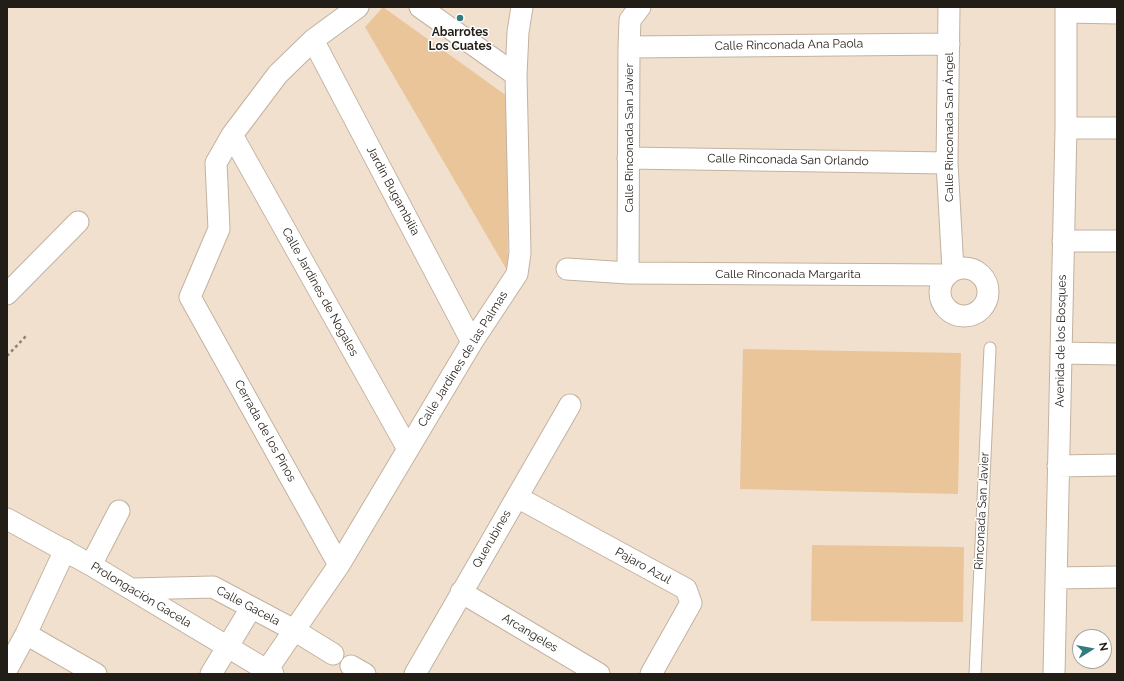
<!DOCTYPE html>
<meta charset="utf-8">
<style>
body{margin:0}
#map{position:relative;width:1124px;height:681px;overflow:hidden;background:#f1e0ce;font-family:Raleway,sans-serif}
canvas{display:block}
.frame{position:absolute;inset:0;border:8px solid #231d17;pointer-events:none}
.north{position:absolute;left:1072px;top:629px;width:40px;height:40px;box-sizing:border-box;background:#fff;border:1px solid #a7a5a2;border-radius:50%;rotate:79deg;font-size:11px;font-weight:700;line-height:16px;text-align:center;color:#231d17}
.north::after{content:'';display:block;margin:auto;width:14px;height:18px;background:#327b7f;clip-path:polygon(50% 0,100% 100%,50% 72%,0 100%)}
</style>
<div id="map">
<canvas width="1124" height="681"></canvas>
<div class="frame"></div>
<div class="north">N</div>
</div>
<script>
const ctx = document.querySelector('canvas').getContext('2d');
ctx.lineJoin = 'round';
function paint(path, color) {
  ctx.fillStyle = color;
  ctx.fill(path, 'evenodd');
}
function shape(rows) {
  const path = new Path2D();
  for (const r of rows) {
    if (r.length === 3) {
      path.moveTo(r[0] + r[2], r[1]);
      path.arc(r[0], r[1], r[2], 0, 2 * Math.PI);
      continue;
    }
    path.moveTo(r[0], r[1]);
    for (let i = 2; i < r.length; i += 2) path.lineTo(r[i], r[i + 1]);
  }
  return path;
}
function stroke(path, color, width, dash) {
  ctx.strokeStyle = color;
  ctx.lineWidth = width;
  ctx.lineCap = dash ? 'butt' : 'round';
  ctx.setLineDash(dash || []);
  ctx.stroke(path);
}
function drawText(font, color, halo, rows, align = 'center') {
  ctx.font = font + ' Raleway,sans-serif';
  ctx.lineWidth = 3;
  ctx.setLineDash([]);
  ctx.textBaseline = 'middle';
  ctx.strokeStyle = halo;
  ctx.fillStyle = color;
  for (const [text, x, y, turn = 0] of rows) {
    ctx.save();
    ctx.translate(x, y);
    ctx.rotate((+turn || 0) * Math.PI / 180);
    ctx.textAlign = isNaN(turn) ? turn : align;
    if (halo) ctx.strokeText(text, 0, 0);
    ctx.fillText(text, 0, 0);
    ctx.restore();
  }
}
const green = shape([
 [383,7,507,96,508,272,365,27],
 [743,349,961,353,958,494,740,489],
 [812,545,964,547,963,622,811,621]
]);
const path = shape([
 [7,356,27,335]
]);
const lane = shape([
 [975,674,990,348]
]);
const street = shape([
 [420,7,516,75],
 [949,7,947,163,953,270],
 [1066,12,1117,13],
 [313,40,472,342],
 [629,47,949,44],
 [1066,128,1117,128],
 [232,135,408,449],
 [628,158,947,163],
 [1063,241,1117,241],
 [964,292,24],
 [567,269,628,273,947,275],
 [628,273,629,47,630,20,640,7],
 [7,294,78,222],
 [1061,353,1117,354],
 [1058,466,1117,465],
 [517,497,686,589,691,603,651,674],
 [7,519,91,565,273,674],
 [91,565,119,511],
 [339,565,190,297,219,229,216,163,232,135,278,74,313,40,358,7],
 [1057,578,1117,577],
 [133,589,213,587,294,630,333,654],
 [461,592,599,674],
 [26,634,96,674],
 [351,666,365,674],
 [7,669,26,634,65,550],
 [211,674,251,608],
 [267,674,267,670,339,565,472,342,517,274,520,253,516,75,518,32,522,7],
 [415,674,570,405],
 [1054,674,1066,128,1066,7]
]);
const markers = [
 [460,18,4,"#327b7f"]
];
const poiNames = [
 ["Abarrotes",460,32],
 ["Los Cuates",460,46]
];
const streetNames = [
 ["Calle Rinconada Ana Paola",789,45,-1],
 ["Calle Rinconada San Ángel",949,127,-90],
 ["Calle Rinconada San Javier",629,138,-90],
 ["Calle Rinconada San Orlando",788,160,1],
 ["Jardin Bugambilia",393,191,62],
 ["Calle Rinconada Margarita",788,274],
 ["Calle Jardines de Nogales",320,292,61],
 ["Avenida de los Bosques",1061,341,-89],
 ["Calle Jardines de las Palmas",463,359,-58],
 ["Cerrada de los Pinos",265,431,61],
 ["Rinconada San Javier",982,511,-87],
 ["Querubines",492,539,-60],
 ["Pajaro Azul",643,566,29],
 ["Prolongación Gacela",141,595,31],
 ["Calle Gacela",248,606,28],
 ["Arcangeles",530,633,31]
];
paint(green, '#eac59a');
stroke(lane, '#c2b2a0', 13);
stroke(street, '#c2b2a0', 23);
stroke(path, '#8e8276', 2.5, [3, 3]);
stroke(lane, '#fff', 11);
stroke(street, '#fff', 21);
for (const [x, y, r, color] of markers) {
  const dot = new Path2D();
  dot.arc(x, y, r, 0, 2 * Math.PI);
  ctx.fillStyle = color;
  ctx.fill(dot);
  stroke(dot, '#fff', 1.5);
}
drawText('bold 12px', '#231d17', '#fff', poiNames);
drawText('12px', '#231d17', '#fff', streetNames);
</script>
